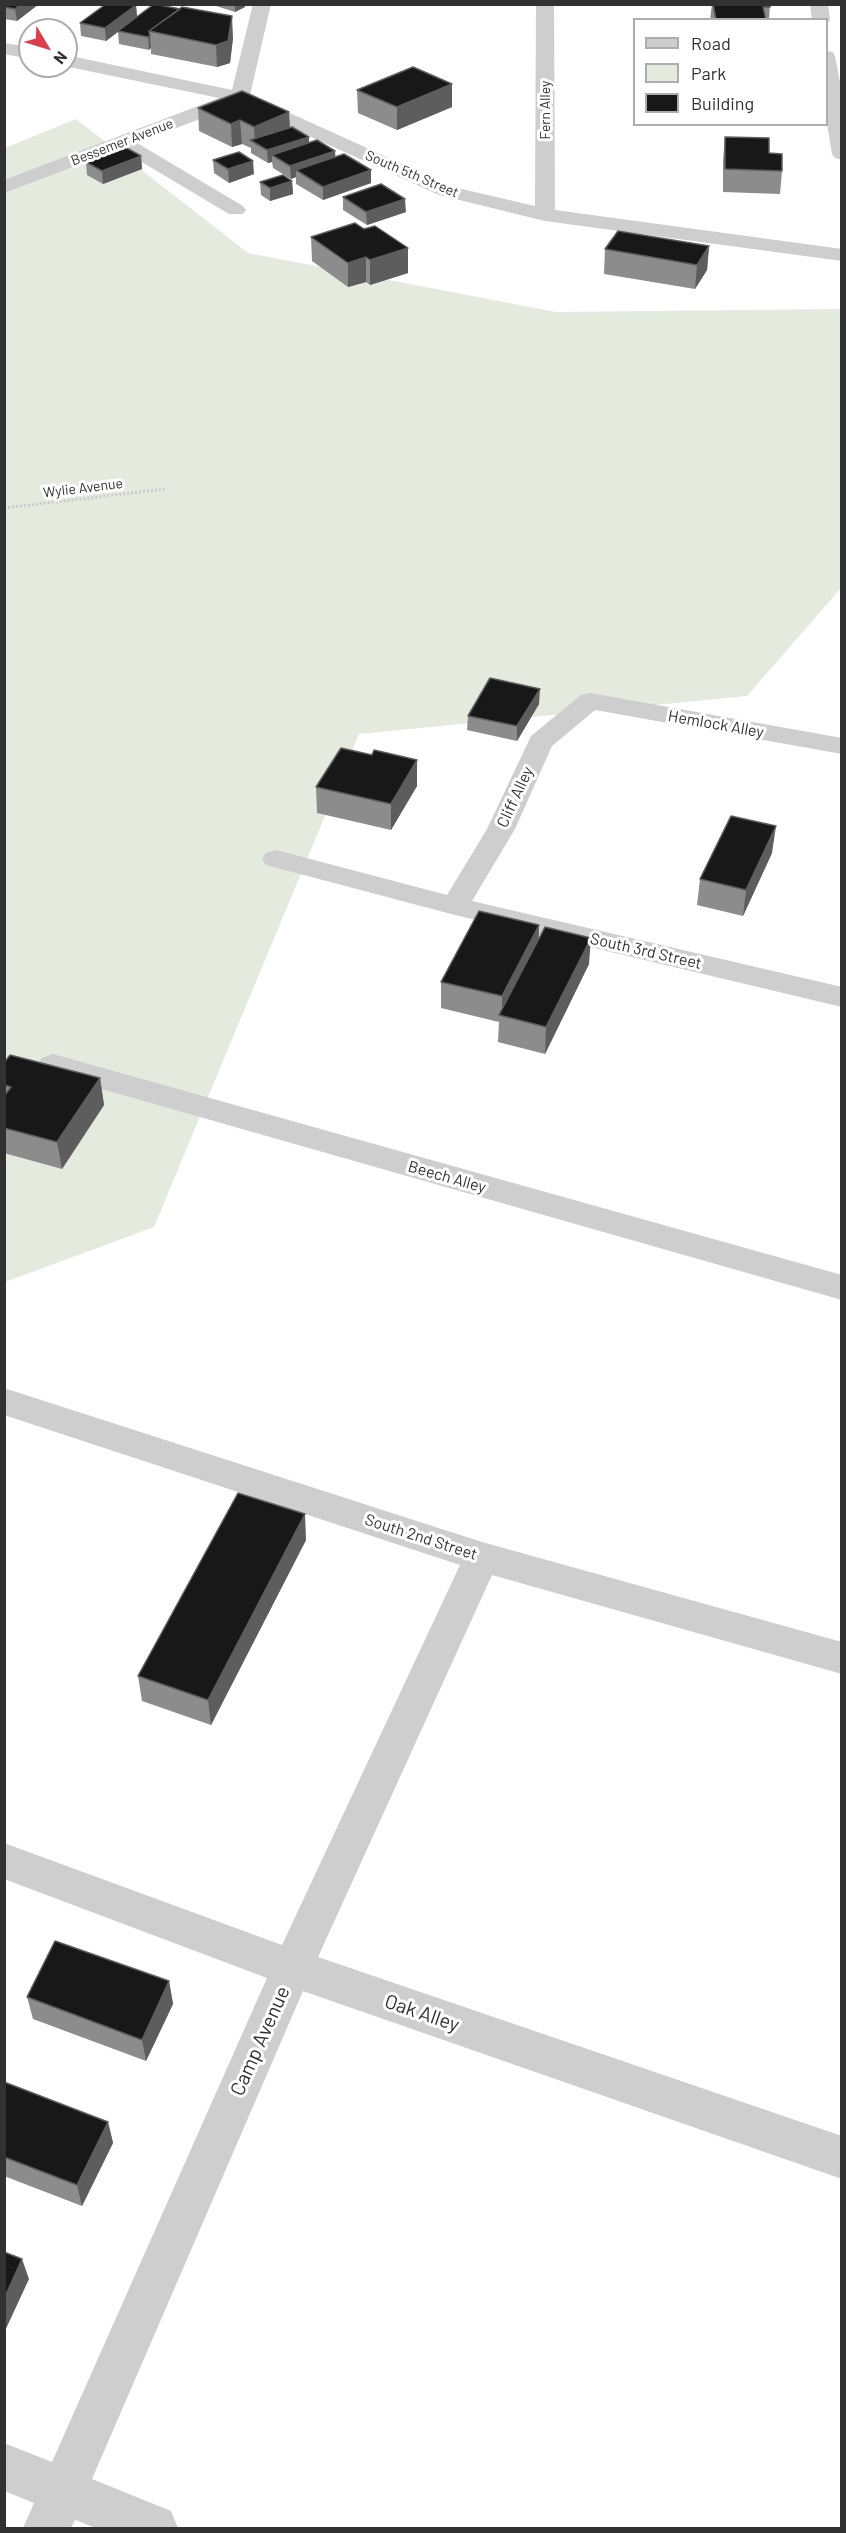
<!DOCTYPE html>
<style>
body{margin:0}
#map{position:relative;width:846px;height:2533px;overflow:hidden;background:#fff;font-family:Barlow,sans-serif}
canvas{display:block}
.frame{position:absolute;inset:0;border:6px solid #313131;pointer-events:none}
.legend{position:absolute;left:633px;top:18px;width:195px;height:108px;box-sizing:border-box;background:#fff;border:2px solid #adadad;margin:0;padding:8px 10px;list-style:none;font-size:18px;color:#313131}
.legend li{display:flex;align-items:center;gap:12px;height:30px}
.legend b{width:30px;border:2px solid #adadad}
.north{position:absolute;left:18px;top:18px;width:60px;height:60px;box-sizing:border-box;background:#fff;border:2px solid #adadad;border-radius:50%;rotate:128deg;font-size:16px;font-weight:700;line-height:24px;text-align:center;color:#313131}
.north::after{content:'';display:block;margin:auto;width:21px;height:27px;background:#dc3f4b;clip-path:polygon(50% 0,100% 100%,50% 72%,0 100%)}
</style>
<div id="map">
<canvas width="846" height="2533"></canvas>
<div class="frame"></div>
<ul class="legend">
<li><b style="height:8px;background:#cecece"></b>Road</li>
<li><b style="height:16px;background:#e4eadd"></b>Park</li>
<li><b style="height:16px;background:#181818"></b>Building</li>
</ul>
<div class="north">N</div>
</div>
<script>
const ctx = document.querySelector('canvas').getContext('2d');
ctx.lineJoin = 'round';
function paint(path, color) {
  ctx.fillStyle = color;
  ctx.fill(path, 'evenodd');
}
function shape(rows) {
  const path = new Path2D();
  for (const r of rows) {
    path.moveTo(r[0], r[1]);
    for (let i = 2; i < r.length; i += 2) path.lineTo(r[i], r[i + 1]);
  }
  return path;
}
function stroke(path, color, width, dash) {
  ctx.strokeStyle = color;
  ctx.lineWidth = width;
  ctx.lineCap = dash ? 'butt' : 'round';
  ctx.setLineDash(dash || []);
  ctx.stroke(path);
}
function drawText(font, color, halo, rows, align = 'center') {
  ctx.font = font + ' Barlow,sans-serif';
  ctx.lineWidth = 6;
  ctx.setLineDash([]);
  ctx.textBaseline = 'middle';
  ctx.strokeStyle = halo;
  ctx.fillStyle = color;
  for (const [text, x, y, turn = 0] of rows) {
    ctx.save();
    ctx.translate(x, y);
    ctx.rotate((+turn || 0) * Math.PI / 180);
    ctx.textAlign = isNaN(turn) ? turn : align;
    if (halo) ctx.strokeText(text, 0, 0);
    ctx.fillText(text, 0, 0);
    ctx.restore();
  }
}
const green = shape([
 [76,119,248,253,556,312,841,309,841,588,747,696,359,734,154,1227,5,1282,5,148]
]);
const path = shape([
 [4,508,165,489]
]);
const minor = shape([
 [253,4,271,4,250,95,453,187,535,206,536,4,554,4,555,210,842,249,842,261,545,221,439,195,239,104,137,143,243,206,246,210,243,214,229,214,120,149,4,193,4,180,219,98,64,66,66,66,66,55,232,90,253,4],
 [810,4,828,4,830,20,827,24,826,20,812,20,810,4],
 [4,43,30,47,30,59,4,54,4,43],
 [826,51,833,52,835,56,842,93,842,160,835,158,832,154,826,118,826,51],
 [590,693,842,738,842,754,595,710,552,746,515,829,472,901,842,987,842,1007,455,915,266,865,262,859,266,853,276,850,447,895,487,829,531,736,581,695,590,693],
 [53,1054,842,1275,842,1300,42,1072,38,1065,42,1058,53,1054],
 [4,1388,482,1542,842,1642,842,1674,492,1575,318,1957,842,2136,842,2179,303,1991,92,2479,171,2511,178,2528,96,2528,75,2520,71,2528,23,2528,34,2503,4,2491,4,2443,52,2462,267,1978,4,1879,4,1843,282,1945,460,1565,4,1415,4,1388]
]);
const wall = shape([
 [4,4,39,4,17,21,4,19],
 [210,4,245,4,245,7,235,12],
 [712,4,770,4,769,20,710,20],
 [136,5,137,17,233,38,230,63,217,67,151,54,151,48,149,50,119,44,118,32,106,41,81,36,80,23],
 [452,84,452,107,397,130,358,113,357,90],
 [198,108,289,112,290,127,309,137,309,143,335,151,335,157,371,183,323,200,296,184,296,177,291,179,273,168,272,162,268,163,251,153,251,148,242,144,232,147,199,131],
 [725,137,769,153,782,171,780,194,723,192,723,160],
 [141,156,142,169,103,184,87,175,86,162],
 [213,160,254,174,229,183,214,173],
 [292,181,293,194,270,201,261,195,260,182],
 [343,197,406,212,367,225,343,210],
 [311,237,408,273,370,285,366,282,348,287,312,261],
 [709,246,707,270,695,289,604,274,605,249],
 [539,704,517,741,467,730,468,716],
 [372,755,417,786,391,830,317,813,316,787],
 [772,853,743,916,697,905,700,879],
 [539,925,539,939,589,964,545,1054,498,1042,499,1022,441,1008,441,982],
 [4,1063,100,1078,104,1105,62,1169,4,1153],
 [306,1540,211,1725,142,1701,138,1676],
 [169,1981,173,2004,146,2061,33,2019,27,1997],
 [4,2082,108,2122,113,2143,82,2206,4,2176]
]);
const shadedWall = shape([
 [21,4,39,4,17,21,15,9],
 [235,4,245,4,245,7,235,12],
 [136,5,137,17,106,41,105,28],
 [232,16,233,38,230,63,217,67,216,45],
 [150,36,151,48,149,50,148,37],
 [452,84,452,107,397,130,397,107],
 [289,112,290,136,255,143,254,127],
 [240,120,242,144,232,147,231,124],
 [309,137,309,150,272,155,272,162,268,163,267,150],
 [335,151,336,164,296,170,296,177,291,179,290,166],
 [141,156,142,169,103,184,102,171],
 [253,161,254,174,229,183,228,169],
 [371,170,371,183,323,200,323,187],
 [292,181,293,194,270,201,270,188],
 [405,199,406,212,367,225,366,212],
 [709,246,707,270,695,289,697,265],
 [408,248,408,273,370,285,370,260],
 [366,257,366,282,348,287,348,263],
 [540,689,539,704,517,741,517,726],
 [417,760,417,786,391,830,391,804],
 [776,826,772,853,743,916,746,890],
 [539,925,538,952,502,1016,502,996],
 [591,938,589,964,545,1054,546,1027],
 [100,1078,104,1105,62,1169,57,1142],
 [305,1514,306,1540,211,1725,208,1700],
 [169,1981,173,2004,146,2061,142,2040],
 [108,2122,113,2143,82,2206,77,2185],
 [22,2259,29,2279,4,2333,4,2299]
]);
const building = shape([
 [4,4,21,4,15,9,4,7,4,4],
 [106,4,136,5,105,28,80,23,106,4],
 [154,4,180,9,149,31,150,36,148,37,118,31,154,4],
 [713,4,770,4,770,7,763,7,766,20,716,20,713,4],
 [182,7,232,16,228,41,216,45,149,31,182,7],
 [413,67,452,84,397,107,357,90,413,67],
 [242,91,289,112,254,127,240,120,231,124,198,108,242,91],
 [292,127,309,137,267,150,250,140,292,127],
 [725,137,769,138,769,153,782,154,782,171,725,169,725,137],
 [317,140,335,151,290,166,272,155,317,140],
 [125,147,141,156,102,171,86,162,125,147],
 [239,152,253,161,228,169,213,160,239,152],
 [344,154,371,170,323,187,296,170,344,154],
 [283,175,292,181,270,188,260,182,283,175],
 [381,184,405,199,366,212,343,197,381,184],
 [355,223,364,229,375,226,408,248,370,260,366,257,348,263,311,237,355,223],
 [618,231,709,246,697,265,605,249,618,231],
 [490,678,540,689,517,726,468,716,490,678],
 [341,748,372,755,374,750,417,760,391,804,316,787,341,748],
 [731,816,776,826,746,890,700,879,731,816],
 [479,911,539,925,502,996,441,982,479,911],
 [545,927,591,938,546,1027,499,1015,545,927],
 [10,1055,100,1078,57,1142,4,1128,4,1096,11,1087,4,1085,4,1063,10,1055],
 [238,1493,305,1514,208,1700,138,1676,238,1493],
 [55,1941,169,1981,142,2040,27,1997,55,1941],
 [4,2082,108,2122,77,2185,4,2157,4,2082],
 [4,2252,22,2259,4,2299,4,2252]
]);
const farStreetnames = [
 ["Fern Alley",545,110,-90],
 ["Bessemer Avenue",122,142,-21],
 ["South 5th Street",412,174,23],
 ["Wylie Avenue",83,488,-7]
];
const streetNames = [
 ["Hemlock Alley",716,724,10],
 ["Cliff Alley",515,797,-65],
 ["South 3rd Street",646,951,13],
 ["Beech Alley",447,1177,16],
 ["South 2nd Street",421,1537,18]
];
const nearStreetnames = [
 ["Oak Alley",422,2013,19],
 ["Camp Avenue",260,2041,-66]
];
paint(green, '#e4eadd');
stroke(path, '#cbcbcb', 3, [2, 2]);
paint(minor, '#cecece');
paint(wall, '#8c8c8c');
paint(shadedWall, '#5d5d5d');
paint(building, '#181818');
stroke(building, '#5d5d5d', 1.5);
drawText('14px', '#313131', '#fff', farStreetnames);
drawText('16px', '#313131', '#fff', streetNames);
drawText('20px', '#313131', '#fff', nearStreetnames);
</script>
